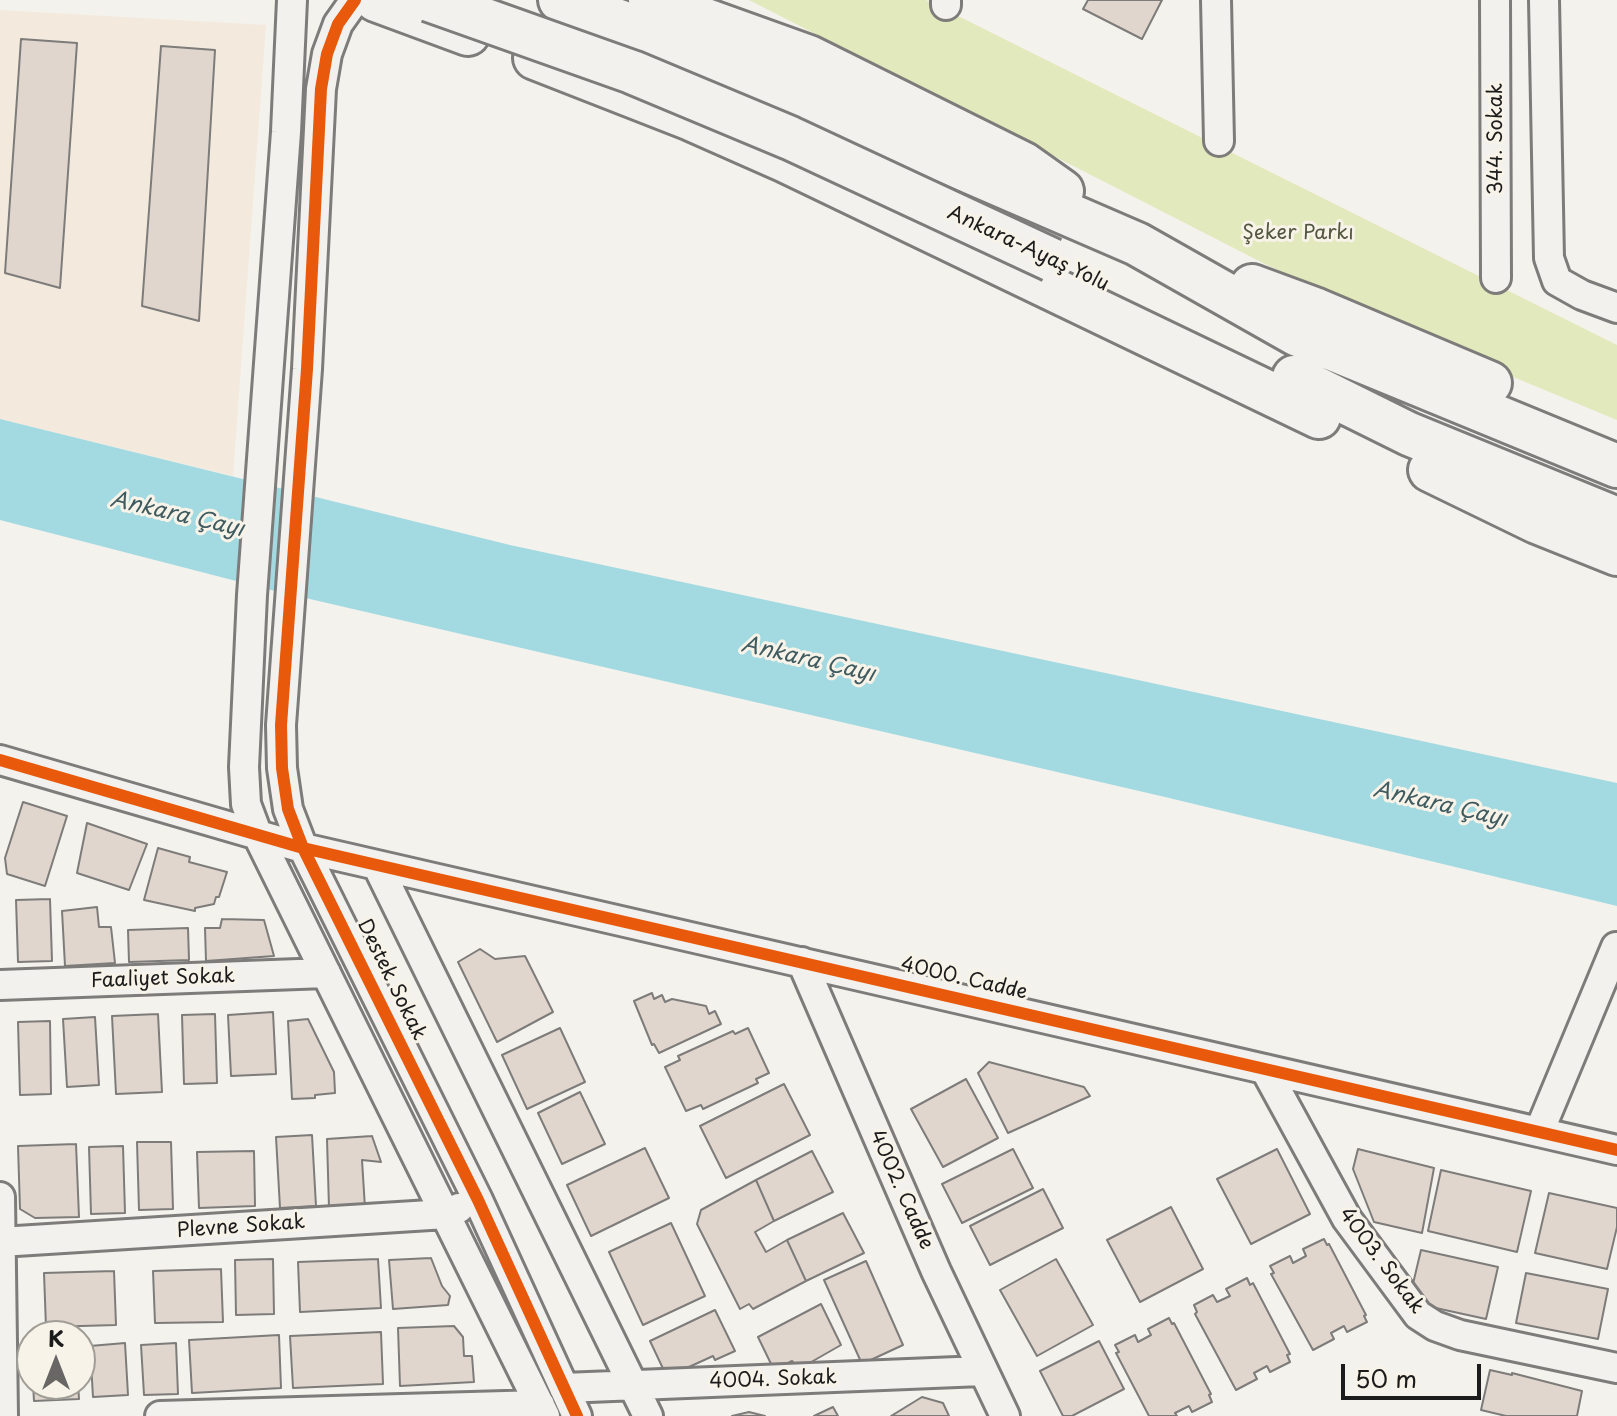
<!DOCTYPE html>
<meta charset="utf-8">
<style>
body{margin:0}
#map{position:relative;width:1617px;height:1416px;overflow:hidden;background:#f4f2ec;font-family:"Playpen Sans",sans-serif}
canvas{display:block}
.north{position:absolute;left:16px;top:1320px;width:80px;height:80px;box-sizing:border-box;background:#f7f3e8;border:2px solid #9f9d96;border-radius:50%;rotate:0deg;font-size:22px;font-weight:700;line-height:32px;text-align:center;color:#1c1c1c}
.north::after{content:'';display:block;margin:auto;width:28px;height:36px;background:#686765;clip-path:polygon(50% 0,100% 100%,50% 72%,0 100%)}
.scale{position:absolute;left:1341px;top:1364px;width:140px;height:36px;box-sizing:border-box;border:4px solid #1c1c1c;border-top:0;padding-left:10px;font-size:24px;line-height:28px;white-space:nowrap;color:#1c1c1c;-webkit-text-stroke:6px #f7f3e8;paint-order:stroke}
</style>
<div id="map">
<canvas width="1617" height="1416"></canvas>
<div class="north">K</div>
<div class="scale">50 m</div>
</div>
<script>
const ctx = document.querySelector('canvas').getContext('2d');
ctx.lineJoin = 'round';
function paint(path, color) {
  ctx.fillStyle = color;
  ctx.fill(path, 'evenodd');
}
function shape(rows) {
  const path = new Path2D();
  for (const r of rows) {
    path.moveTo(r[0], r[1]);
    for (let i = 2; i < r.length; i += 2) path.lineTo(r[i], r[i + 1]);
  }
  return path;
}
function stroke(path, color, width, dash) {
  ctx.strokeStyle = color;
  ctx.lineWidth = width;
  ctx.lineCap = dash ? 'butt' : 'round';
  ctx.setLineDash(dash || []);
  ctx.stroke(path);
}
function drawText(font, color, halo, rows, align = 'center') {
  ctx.font = font + ' "Playpen Sans",sans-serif';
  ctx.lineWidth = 6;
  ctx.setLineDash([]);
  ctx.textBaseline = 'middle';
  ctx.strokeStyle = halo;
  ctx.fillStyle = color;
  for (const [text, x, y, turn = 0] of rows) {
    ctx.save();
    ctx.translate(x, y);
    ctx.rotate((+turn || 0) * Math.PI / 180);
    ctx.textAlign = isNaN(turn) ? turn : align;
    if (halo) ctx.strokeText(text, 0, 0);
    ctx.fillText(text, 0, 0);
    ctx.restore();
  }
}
const built = shape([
 [0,10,266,25,233,476,0,419]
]);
const green = shape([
 [749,0,926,0,1617,345,1617,420,1453,352,1265,264]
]);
const water = shape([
 [0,419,510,545,1617,783,1617,906,1165,797,271,590,0,520]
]);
const building = shape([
 [1088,0,1162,0,1142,39,1083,9,1088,0],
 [21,39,77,43,60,288,5,273,21,39],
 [161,46,215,50,199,321,142,306,161,46],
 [23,802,67,816,45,886,7,874,5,858,23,802],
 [87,823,147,844,129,890,77,873,87,823],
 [158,848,190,857,189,862,227,872,219,897,216,897,214,904,195,908,195,911,144,900,158,848],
 [50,899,52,961,18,962,16,900,50,899],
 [97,907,99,927,111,927,115,963,65,966,62,911,97,907],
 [222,919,264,920,274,956,206,961,205,928,220,928,222,919],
 [188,928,189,960,129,962,128,930,188,928],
 [480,949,495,959,525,956,553,1012,497,1042,458,962,480,949],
 [652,993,654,999,662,995,665,1002,672,999,706,1006,709,1014,715,1011,721,1024,659,1053,654,1044,652,1045,634,1001,652,993],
 [273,1012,276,1074,231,1076,228,1015,273,1012],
 [158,1014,162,1092,116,1094,112,1016,158,1014],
 [215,1014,217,1083,184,1084,182,1015,215,1014],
 [95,1017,99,1085,67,1087,63,1019,95,1017],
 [308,1019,334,1072,335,1093,315,1095,315,1098,292,1099,288,1021,308,1019],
 [50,1021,51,1094,20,1095,18,1022,50,1021],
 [560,1028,585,1082,527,1109,502,1055,560,1028],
 [748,1028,769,1073,756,1079,758,1083,703,1109,701,1105,686,1111,665,1067,680,1060,678,1056,733,1031,735,1034,748,1028],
 [989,1062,1084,1087,1090,1096,1008,1133,978,1073,989,1062],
 [966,1079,998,1138,943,1167,911,1109,966,1079],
 [784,1084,810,1135,726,1178,700,1126,784,1084],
 [580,1092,605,1144,562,1164,538,1113,580,1092],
 [312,1135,316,1206,280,1208,276,1137,312,1135],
 [372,1136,381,1162,362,1160,365,1208,329,1208,327,1139,372,1136],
 [137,1142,171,1142,173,1209,139,1210,137,1142],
 [76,1144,79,1217,35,1218,20,1209,18,1146,76,1144],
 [123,1146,125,1213,91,1214,89,1147,123,1146],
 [645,1148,669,1198,591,1236,567,1185,645,1148],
 [1013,1149,1033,1188,962,1223,942,1184,1013,1149],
 [1277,1149,1310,1214,1251,1244,1217,1179,1277,1149],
 [1358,1149,1434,1168,1422,1233,1374,1222,1353,1169,1358,1149],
 [254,1151,255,1206,199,1208,197,1152,254,1151],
 [812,1151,833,1192,774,1221,756,1180,812,1151],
 [1441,1170,1531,1191,1517,1252,1428,1231,1441,1170],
 [756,1180,774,1221,755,1232,766,1252,787,1240,806,1281,753,1309,749,1304,740,1309,697,1224,701,1210,756,1180],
 [1043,1189,1063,1228,990,1265,970,1226,1043,1189],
 [1549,1193,1617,1208,1617,1227,1607,1269,1535,1253,1549,1193],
 [1171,1207,1203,1269,1140,1302,1107,1240,1171,1207],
 [843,1213,864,1253,806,1281,787,1240,843,1213],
 [671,1223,705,1296,643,1325,609,1252,671,1223],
 [1324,1239,1327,1245,1329,1244,1366,1315,1364,1316,1367,1322,1347,1332,1344,1326,1331,1333,1334,1339,1313,1350,1271,1274,1274,1273,1270,1266,1290,1256,1293,1263,1306,1256,1303,1249,1324,1239],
 [1421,1250,1498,1267,1486,1319,1422,1305,1412,1288,1421,1250],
 [431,1258,442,1286,450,1296,448,1305,393,1309,389,1260,431,1258],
 [273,1259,274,1314,236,1315,235,1260,273,1259],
 [378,1259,381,1308,300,1312,298,1262,378,1259],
 [1056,1259,1093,1325,1037,1356,1000,1290,1056,1259],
 [866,1261,903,1345,862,1364,824,1280,866,1261],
 [221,1269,223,1322,155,1323,153,1271,221,1269],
 [114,1271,116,1325,46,1327,44,1273,114,1271],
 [1526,1273,1608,1289,1598,1339,1516,1323,1526,1273],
 [1247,1278,1250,1285,1253,1283,1290,1354,1287,1355,1290,1362,1270,1372,1267,1366,1254,1373,1257,1379,1236,1390,1195,1314,1197,1312,1194,1305,1213,1295,1217,1302,1230,1296,1226,1289,1247,1278],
 [821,1304,841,1345,799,1369,792,1361,774,1370,758,1337,821,1304],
 [715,1310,735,1351,715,1360,713,1356,667,1377,650,1341,715,1310],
 [1169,1318,1172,1324,1174,1323,1211,1394,1209,1395,1212,1402,1192,1412,1189,1406,1175,1413,1177,1416,1149,1416,1116,1353,1119,1352,1115,1345,1135,1335,1138,1342,1151,1335,1148,1329,1169,1318],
 [454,1326,463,1337,464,1356,472,1356,474,1382,400,1386,398,1328,454,1326],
 [381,1332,383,1384,293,1388,290,1336,381,1332],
 [279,1335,281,1388,192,1393,189,1340,279,1335],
 [1099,1341,1124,1389,1072,1416,1063,1416,1040,1371,1099,1341],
 [125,1343,128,1395,93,1397,90,1346,125,1343],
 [176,1343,178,1394,144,1395,141,1345,176,1343],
 [1490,1370,1512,1375,1512,1373,1582,1391,1577,1416,1506,1416,1481,1410,1490,1370],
 [33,1384,78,1384,79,1399,34,1401,33,1384],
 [922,1397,943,1403,949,1416,891,1416,922,1397],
 [833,1407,838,1416,814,1416,833,1407],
 [749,1412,765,1416,732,1416,749,1412]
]);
const minor = shape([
 [292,0,286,132,252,595,244,767,246,804,258,836,545,1416],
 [355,0,338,24,327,54,321,89,307,369,281,725,282,768,288,809,303,848,478,1200,577,1416],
 [946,0,946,5],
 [1216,0,1219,141],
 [1495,0,1496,278],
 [1544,0,1549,258,1557,281,1582,295,1617,308],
 [0,760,303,848,1617,1150],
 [377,865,648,1416],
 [802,962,936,1271,1005,1416],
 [0,985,326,973],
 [1265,1069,1347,1219,1418,1315,1435,1326,1460,1335,1617,1368],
 [1539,1132,1616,947],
 [0,1197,3,1416],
 [0,1242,446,1214,459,1208],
 [564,1388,982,1371],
 [160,1416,540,1405,539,1416]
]);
const highway = shape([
 [376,0,468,34],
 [560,0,630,25,1137,244,1296,334,1617,466],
 [650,0,809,57,1024,164,1062,191],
 [535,58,691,119,786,161,1319,417],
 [1252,286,1317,310,1490,383],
 [1294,377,1409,434,1617,519],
 [1430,470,1537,522,1617,554]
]);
const highwayBridge = shape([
 [429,0,632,72,790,138,1052,260]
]);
const cycleway = shape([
 [355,0,338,24,327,54,321,89,307,369,281,725,282,768,288,809,303,848,478,1200,577,1416],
 [0,760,303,848,1617,1150]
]);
const streetNames = [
 ["344. Sokak",1496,139,-90],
 ["Ankara-Ayaş Yolu",1028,249,25],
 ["Faaliyet Sokak",163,979,-2],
 ["4000. Cadde",964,979,13],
 ["Destek Sokak",391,980,64],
 ["4002. Cadde",901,1190,66],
 ["Plevne Sokak",241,1227,-4],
 ["4003. Sokak",1381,1261,53],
 ["4004. Sokak",773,1380,-2]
];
const parkNames = [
 ["Şeker Parkı",1298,233]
];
const waterNames = [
 ["Ankara Çayı",177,515,13],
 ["Ankara Çayı",808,660,13],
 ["Ankara Çayı",1440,805,13]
];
paint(built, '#f3eadd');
paint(green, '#e2e9bc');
paint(water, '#a3dae2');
paint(building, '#e0d6cd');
stroke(building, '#7d7c7a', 2);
stroke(minor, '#7d7c7a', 34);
stroke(highway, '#7d7c7a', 48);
stroke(minor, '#f2f1ed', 28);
stroke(highway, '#f2f1ed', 42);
stroke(highwayBridge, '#7d7c7a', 48, []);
stroke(highwayBridge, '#f2f1ed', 42);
stroke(cycleway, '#e8590c', 12);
drawText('20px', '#1c1c1c', '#f7f3e8', streetNames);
drawText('20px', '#535740', '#f7f3e8', parkNames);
drawText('italic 22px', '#3f5b60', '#f7f3e8', waterNames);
</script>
